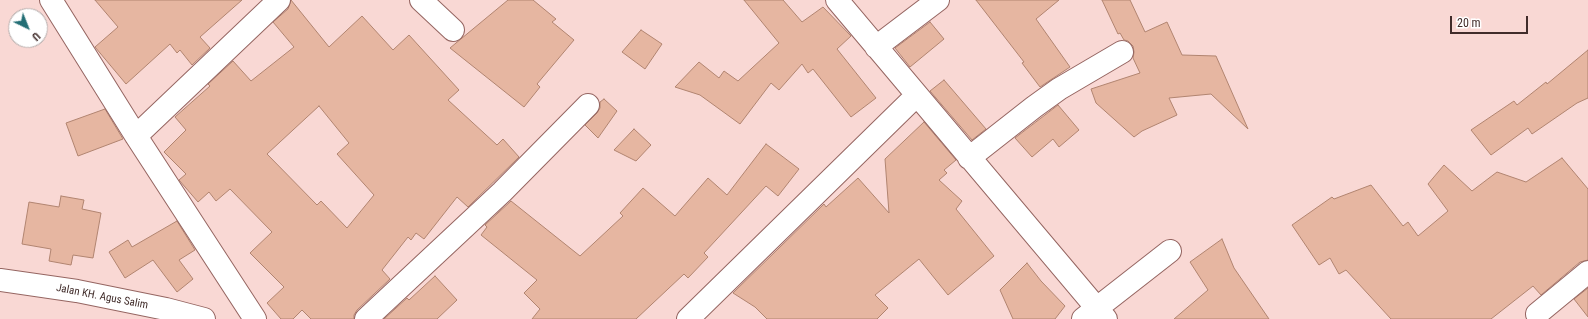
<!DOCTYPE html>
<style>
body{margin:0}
#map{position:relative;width:1588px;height:319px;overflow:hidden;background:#f9d8d4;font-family:"Roboto Condensed",sans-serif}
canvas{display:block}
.north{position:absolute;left:8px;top:8px;width:40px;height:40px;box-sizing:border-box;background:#fff;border:1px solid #b3abaa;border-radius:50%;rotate:137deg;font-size:11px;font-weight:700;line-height:16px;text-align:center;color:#412c2a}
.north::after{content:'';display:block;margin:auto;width:14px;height:18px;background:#236e75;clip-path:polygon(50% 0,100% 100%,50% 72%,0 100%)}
.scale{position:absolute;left:1450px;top:16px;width:78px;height:18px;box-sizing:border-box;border:2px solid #412c2a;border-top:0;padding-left:5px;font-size:12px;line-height:14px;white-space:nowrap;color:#412c2a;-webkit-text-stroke:3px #fff;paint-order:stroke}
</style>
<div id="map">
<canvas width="1588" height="319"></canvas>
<div class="north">U</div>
<div class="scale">20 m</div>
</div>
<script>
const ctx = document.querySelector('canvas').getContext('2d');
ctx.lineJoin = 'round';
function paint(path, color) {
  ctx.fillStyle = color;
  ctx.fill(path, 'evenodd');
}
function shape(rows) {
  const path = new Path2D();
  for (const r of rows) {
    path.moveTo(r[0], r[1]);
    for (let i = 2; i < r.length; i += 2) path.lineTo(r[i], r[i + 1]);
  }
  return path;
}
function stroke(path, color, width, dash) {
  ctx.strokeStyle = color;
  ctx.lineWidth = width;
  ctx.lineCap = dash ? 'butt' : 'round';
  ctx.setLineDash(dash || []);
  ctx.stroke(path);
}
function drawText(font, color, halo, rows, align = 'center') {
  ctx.font = font + ' "Roboto Condensed",sans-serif';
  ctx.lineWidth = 3;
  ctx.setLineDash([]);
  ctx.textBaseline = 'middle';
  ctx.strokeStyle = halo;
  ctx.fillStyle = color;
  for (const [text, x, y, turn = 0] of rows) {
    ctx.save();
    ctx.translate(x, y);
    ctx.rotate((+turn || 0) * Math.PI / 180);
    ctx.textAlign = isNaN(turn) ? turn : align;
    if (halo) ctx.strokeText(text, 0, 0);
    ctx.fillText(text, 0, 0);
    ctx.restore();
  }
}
const building = shape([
 [95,0,242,0,200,37,210,48,192,65,180,50,177,53,170,44,126,84,95,47,118,27,95,0],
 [291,0,329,47,362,16,393,50,409,35,459,90,448,100,497,145,503,139,519,157,468,207,457,197,424,239,416,233,411,240,408,237,382,270,390,279,357,310,354,315,354,319,311,319,302,310,293,319,281,319,267,303,284,287,250,253,272,232,230,189,216,201,209,192,198,202,179,180,186,174,164,152,186,130,175,117,210,86,208,84,233,61,251,81,294,47,273,22,288,9,291,0],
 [319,106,349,143,337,154,374,195,347,228,321,201,317,205,267,154,319,106],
 [508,0,533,0,556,19,552,22,574,40,537,84,540,87,524,107,450,48,508,0],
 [744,0,783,0,802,22,823,7,851,36,837,49,876,98,851,117,813,69,808,73,802,64,779,90,771,83,740,124,700,95,675,87,699,62,719,78,724,71,738,81,779,43,744,0],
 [976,0,1059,0,1036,19,1070,67,1040,87,1022,63,1024,62,976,0],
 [1102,0,1130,0,1145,32,1167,22,1182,55,1216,56,1248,129,1211,94,1169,98,1177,115,1142,131,1134,137,1096,103,1091,89,1140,73,1133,58,1134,52,1133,46,1128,41,1124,40,1120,33,1118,34,1102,0],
 [930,22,944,39,910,67,895,48,930,22],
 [641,30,662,44,645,69,622,52,641,30],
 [1588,50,1588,98,1577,103,1532,134,1528,128,1491,155,1471,130,1514,101,1517,105,1546,82,1547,84,1588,50],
 [944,80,986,129,972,140,930,91,944,80],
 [604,99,617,111,598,138,585,125,597,113,600,108,600,102,604,99],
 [1058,105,1079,130,1059,147,1053,139,1032,157,1015,138,1058,105],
 [105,109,123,139,78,156,66,123,105,109],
 [924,122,956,160,944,170,947,173,939,180,962,201,956,209,994,256,948,295,919,259,875,295,888,308,877,319,767,319,755,307,733,293,824,204,826,207,858,178,889,213,885,159,924,122],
 [634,129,651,145,636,161,614,150,634,129],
 [766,144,799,169,778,196,766,186,704,253,708,257,688,278,684,274,636,319,532,319,540,309,524,293,537,280,481,235,487,227,485,225,511,201,580,256,623,216,620,213,643,188,675,216,708,178,727,195,766,144],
 [1562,158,1588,189,1588,260,1580,262,1541,295,1533,286,1491,319,1391,319,1346,270,1339,274,1330,258,1319,265,1292,225,1332,197,1334,199,1371,185,1403,226,1408,222,1418,236,1448,211,1428,184,1444,165,1472,191,1497,172,1526,182,1562,158],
 [61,196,84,200,82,209,101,213,93,258,73,255,71,265,49,261,51,249,22,244,29,202,59,207,61,196],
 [177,221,195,250,179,260,193,279,177,292,153,260,125,278,109,252,128,240,132,247,177,221],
 [1222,239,1234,268,1269,319,1174,319,1208,290,1190,262,1222,239],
 [1027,263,1041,281,1065,306,1055,319,1013,319,1000,290,1027,263],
 [435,276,457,300,437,319,384,319,407,298,409,300,435,276],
 [1588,288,1588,317,1574,299,1588,288]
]);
const minor = shape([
 [51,0,136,136,255,319],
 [421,0,453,30],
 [837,0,1106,319],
 [876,47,938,0],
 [136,136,279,0],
 [969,158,1034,107,1059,89,1122,52],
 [1537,314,1588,272],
 [366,319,502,192,588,105],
 [688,319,917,95],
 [1083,319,1170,251]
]);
const major = shape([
 [0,280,77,291,166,309,204,319]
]);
const streetNames = [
 ["Jalan KH. Agus Salim",102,297,11]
];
paint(building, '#e6b6a1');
stroke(building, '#b18470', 1);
stroke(minor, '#956561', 24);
stroke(major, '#956561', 24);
stroke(minor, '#fff', 22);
stroke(major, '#fff', 22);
drawText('11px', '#412c2a', '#fff', streetNames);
</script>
